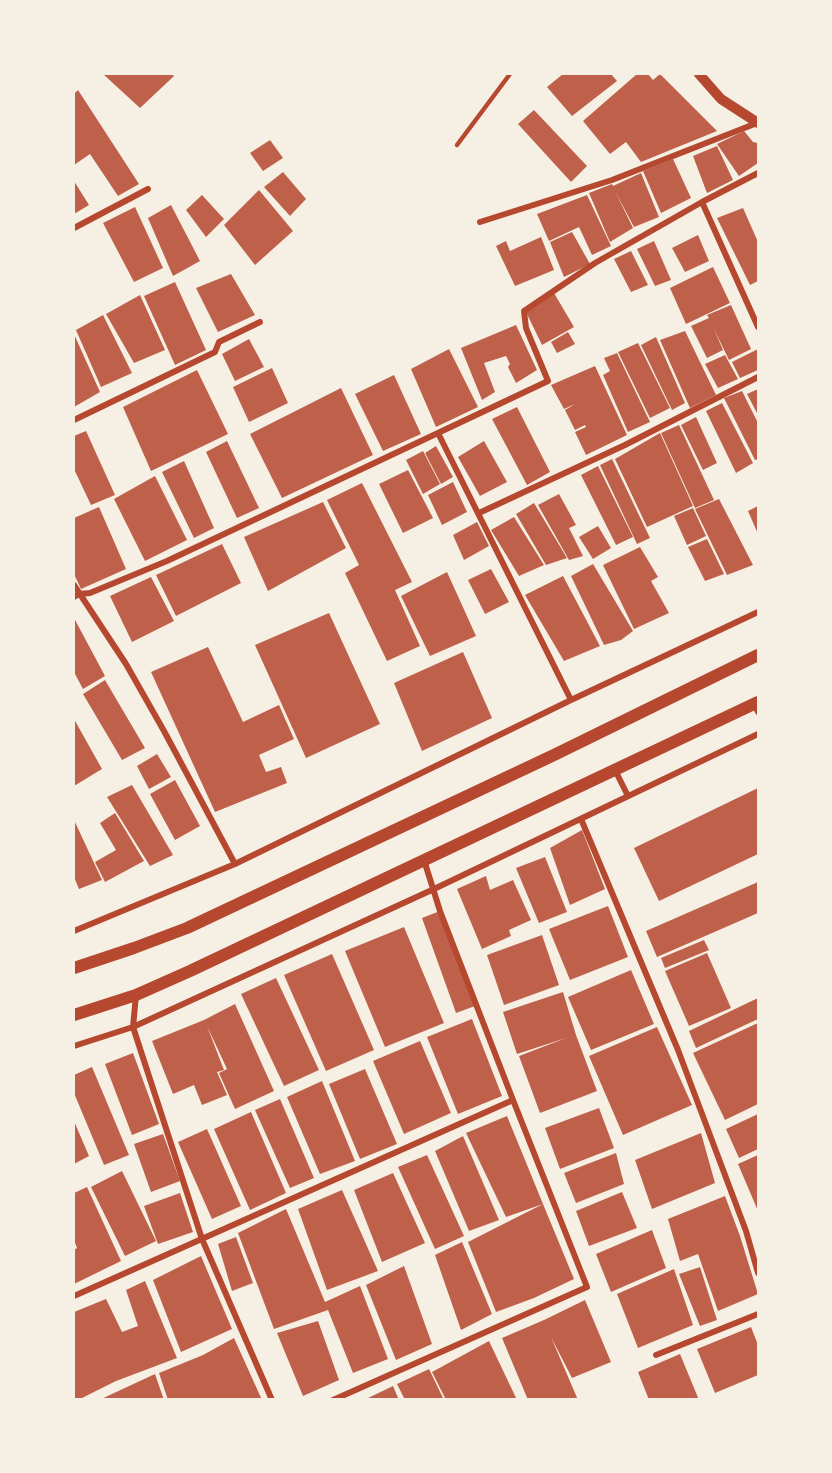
<!DOCTYPE html>
<style>
body{margin:0}
#map{position:relative;width:832px;height:1473px;overflow:hidden;background:#f6efe4;font-family:Ubuntu,sans-serif}
canvas{display:block}
.frame{position:absolute;inset:0;border:75px solid #f6efe4;pointer-events:none}
</style>
<div id="map">
<canvas width="832" height="1473"></canvas>
<div class="frame"></div>
</div>
<script>
const ctx = document.querySelector('canvas').getContext('2d');
ctx.lineJoin = 'round';
function paint(path, color) {
  ctx.fillStyle = color;
  ctx.fill(path, 'evenodd');
}
function shape(rows) {
  const path = new Path2D();
  for (const r of rows) {
    path.moveTo(r[0], r[1]);
    for (let i = 2; i < r.length; i += 2) path.lineTo(r[i], r[i + 1]);
  }
  return path;
}
function stroke(path, color, width, dash) {
  ctx.strokeStyle = color;
  ctx.lineWidth = width;
  ctx.lineCap = dash ? 'butt' : 'round';
  ctx.setLineDash(dash || []);
  ctx.stroke(path);
}
const building = shape([
 [103,74,171,74,174,76,140,108],
 [563,74,611,74,617,81,572,116,547,87],
 [637,74,648,74,653,80,660,74,717,131,641,162,626,142,610,154,583,121],
 [78,90,139,184,118,196,90,154,74,165,74,94],
 [534,110,587,166,571,182,518,124],
 [744,131,753,142,758,143,758,163,739,176,717,144],
 [270,140,283,158,263,171,250,153],
 [717,146,733,180,707,193,693,156],
 [673,159,691,198,661,213,643,171],
 [283,172,306,199,290,216,264,187],
 [641,173,659,217,634,227,615,191,633,228,610,242,589,193,612,184,613,186],
 [74,181,89,205,74,214],
 [259,190,293,231,255,265,224,225],
 [202,195,224,219,206,237,186,210],
 [587,195,611,246,592,255,579,227,549,241,537,214],
 [171,205,200,261,173,276,148,218],
 [135,207,163,268,134,282,103,223],
 [743,208,758,242,758,281,750,285,717,218],
 [572,232,590,264,564,277,550,242],
 [698,235,709,261,685,272,672,248],
 [541,237,554,270,515,286,496,246,506,241,510,251],
 [654,241,671,280,655,286,637,249],
 [631,251,648,285,631,292,614,259],
 [713,267,730,303,686,324,670,288],
 [231,274,255,315,218,332,196,288],
 [175,282,206,350,175,365,144,296],
 [554,293,574,327,542,345,526,312],
 [140,295,165,350,134,363,106,314],
 [731,305,751,349,729,360,714,329,723,350,707,358,691,326,709,318,707,315],
 [103,315,132,373,101,387,76,330],
 [516,325,537,370,516,383,508,367,510,364,506,356,484,363,495,392,482,400,461,348],
 [685,331,716,395,690,408,660,340],
 [568,332,575,344,557,353,551,342],
 [74,334,100,392,74,407],
 [656,337,685,403,672,410,641,345],
 [249,339,264,367,235,381,222,354],
 [638,343,670,408,650,418,618,352],
 [449,349,478,407,436,427,411,369],
 [758,349,758,370,740,378,732,362],
 [617,353,650,422,628,432,603,375,610,371,604,358],
 [725,355,738,379,718,388,705,364],
 [595,366,627,435,586,455,575,432,586,427,585,425,575,430,565,410,575,404,564,409,551,385],
 [272,368,288,403,249,422,233,387],
 [197,370,228,434,151,471,123,407],
 [394,375,421,434,383,451,355,394],
 [341,388,373,455,282,498,250,434],
 [758,389,758,415,747,394],
 [742,391,758,423,758,459,755,460,724,398],
 [722,403,753,463,736,473,706,411],
 [517,407,550,472,527,485,492,419],
 [696,417,717,463,703,470,681,425],
 [679,425,714,500,695,508,661,433],
 [86,431,115,495,91,505,74,469,74,436],
 [660,433,693,506,647,527,615,459],
 [227,441,259,508,237,518,206,452],
 [484,441,507,482,480,496,458,457],
 [436,446,453,477,441,484,425,453],
 [423,451,440,484,423,494,406,460],
 [612,459,650,538,637,544,600,465],
 [184,461,214,528,194,538,162,472],
 [598,466,633,537,616,545,581,475],
 [408,470,433,518,403,533,379,484],
 [155,476,187,540,145,561,114,499],
 [453,482,467,512,442,525,428,495],
 [362,483,412,582,395,590,420,646,387,661,345,573,359,565,327,500],
 [559,494,576,525,569,528,583,556,569,560,538,505],
 [719,499,753,565,727,575,695,509],
 [323,502,346,548,268,591,244,537],
 [534,503,567,558,546,565,516,514],
 [758,506,758,534,748,511],
 [99,507,126,569,81,589,74,574,74,518],
 [693,508,706,536,687,545,674,516],
 [514,517,544,565,519,576,491,530],
 [477,522,489,546,464,560,453,535],
 [598,526,611,548,593,559,579,537],
 [707,539,724,574,705,581,688,547],
 [222,544,241,583,176,616,156,575],
 [640,547,658,577,651,581,669,613,634,629,603,565],
 [593,564,633,631,621,640,604,645,571,576],
 [491,569,509,602,485,614,468,580],
 [447,572,476,636,430,656,401,596],
 [563,576,600,646,564,661,525,595],
 [151,577,174,621,132,642,110,596],
 [329,613,380,724,306,758,255,645],
 [74,618,105,676,83,689,74,672],
 [208,647,243,722,279,705,294,739,259,755,266,772,281,767,287,783,215,812,151,672],
 [463,652,492,718,422,751,394,683],
 [105,680,145,748,122,760,83,694],
 [74,719,102,769,74,786],
 [157,754,171,777,149,789,137,766],
 [175,780,200,826,175,840,150,794],
 [132,785,173,855,150,866,107,797],
 [758,788,758,854,659,901,634,848],
 [115,813,144,861,105,882,95,862,116,850,100,823],
 [74,820,102,880,79,889,74,877],
 [582,830,605,889,570,905,550,848],
 [545,857,567,912,539,923,516,868],
 [486,876,490,890,513,880,531,920,509,930,511,936,482,949,457,889],
 [758,882,758,913,657,957,646,931],
 [608,906,628,957,570,980,549,929],
 [440,911,475,1006,456,1013,422,918],
 [404,927,444,1023,385,1047,345,951],
 [542,935,559,985,504,1005,487,955],
 [704,940,709,950,665,968,661,958],
 [707,953,731,1008,689,1026,665,971],
 [332,954,374,1050,326,1071,284,975],
 [631,970,654,1024,591,1050,568,997],
 [276,978,319,1070,284,1086,241,994],
 [563,992,576,1035,597,1091,540,1113,519,1056,566,1038,517,1054,503,1012],
 [758,998,758,1019,696,1048,689,1031],
 [235,1004,274,1091,235,1109,219,1073,227,1069,207,1026,224,1070,217,1072,227,1095,202,1105,194,1085,173,1094,152,1041,204,1020],
 [472,1019,502,1096,458,1114,427,1037],
 [758,1023,758,1104,725,1120,693,1053],
 [657,1027,692,1105,623,1135,589,1056],
 [420,1041,451,1113,404,1134,373,1061],
 [133,1053,159,1124,132,1135,105,1064],
 [92,1067,129,1155,104,1165,74,1093,74,1075],
 [365,1069,397,1144,360,1159,329,1084],
 [322,1081,355,1161,320,1174,287,1097],
 [280,1099,314,1178,290,1188,255,1110],
 [599,1108,614,1148,560,1169,545,1128],
 [251,1112,286,1193,250,1210,214,1129],
 [758,1114,758,1149,739,1158,726,1129],
 [507,1116,543,1204,506,1217,466,1133],
 [74,1121,89,1156,74,1164],
 [207,1129,241,1206,212,1219,178,1142],
 [701,1133,715,1183,652,1209,635,1160],
 [163,1134,180,1181,151,1192,134,1144],
 [463,1136,499,1220,469,1231,435,1151],
 [616,1153,624,1184,576,1203,564,1173],
 [427,1155,464,1236,435,1249,398,1167],
 [758,1155,758,1211,738,1164],
 [122,1171,156,1241,125,1256,91,1187],
 [393,1173,425,1243,382,1262,354,1190],
 [87,1187,121,1261,74,1284,74,1250,77,1248,74,1240,74,1193],
 [342,1190,378,1271,327,1290,298,1209],
 [622,1192,637,1228,589,1246,576,1211],
 [180,1193,193,1232,158,1244,144,1206],
 [725,1196,740,1236,758,1294,718,1311,698,1254,680,1261,668,1219],
 [543,1204,574,1279,534,1298,496,1312,468,1242],
 [286,1209,325,1302,360,1286,388,1359,353,1373,328,1310,274,1329,238,1233],
 [652,1230,666,1268,611,1292,596,1254],
 [236,1237,253,1283,232,1291,218,1244],
 [462,1242,492,1314,461,1330,435,1255],
 [201,1256,232,1329,181,1352,153,1280],
 [404,1266,432,1344,396,1360,366,1285],
 [700,1267,717,1320,700,1326,679,1274],
 [674,1269,693,1325,638,1348,617,1294],
 [145,1281,177,1358,116,1381,78,1400,74,1400,74,1312,106,1299,122,1332,138,1326,126,1290],
 [585,1300,611,1362,572,1378,551,1337,578,1400,528,1400,502,1338,544,1320],
 [318,1321,339,1380,303,1396,277,1333],
 [751,1327,758,1345,758,1375,715,1393,697,1349],
 [234,1338,262,1400,168,1400,159,1373,203,1355],
 [489,1341,517,1400,446,1400,432,1372],
 [680,1354,699,1400,649,1400,638,1372],
 [429,1369,444,1400,405,1400,397,1384],
 [155,1374,164,1400,99,1400],
 [393,1386,399,1400,364,1400]
]);
const service = shape([
 [457,145,510,74]
]);
const minor = shape([
 [702,202,758,327],
 [480,222,612,180,757,123],
 [74,228,148,189],
 [74,420,215,352,219,342,260,322],
 [438,433,571,700],
 [479,513,625,445,758,377],
 [74,585,126,664,164,731,235,864],
 [74,597,79,594,90,593,167,561,548,381,526,328,524,311,595,263,702,202,758,173],
 [754,704,758,712],
 [615,770,628,796],
 [581,819,678,1050,746,1231,758,1273],
 [74,931,235,864,571,700,758,612],
 [136,995,133,1027,202,1239,272,1400],
 [74,1046,133,1027,434,889,758,734],
 [74,1296,513,1100],
 [656,1355,758,1314],
 [333,1400,587,1287,513,1100,440,911,424,860]
]);
const tertiary = shape([
 [699,74,721,99,758,123]
]);
const secondary = shape([
 [74,968,134,948,187,928,554,755,758,655],
 [74,1015,136,995,190,971,758,702]
]);
paint(building, '#bf614a');
stroke(service, '#b5482f', 4.5);
stroke(minor, '#b5482f', 6);
stroke(tertiary, '#b5482f', 10);
stroke(secondary, '#b5482f', 12);
</script>
